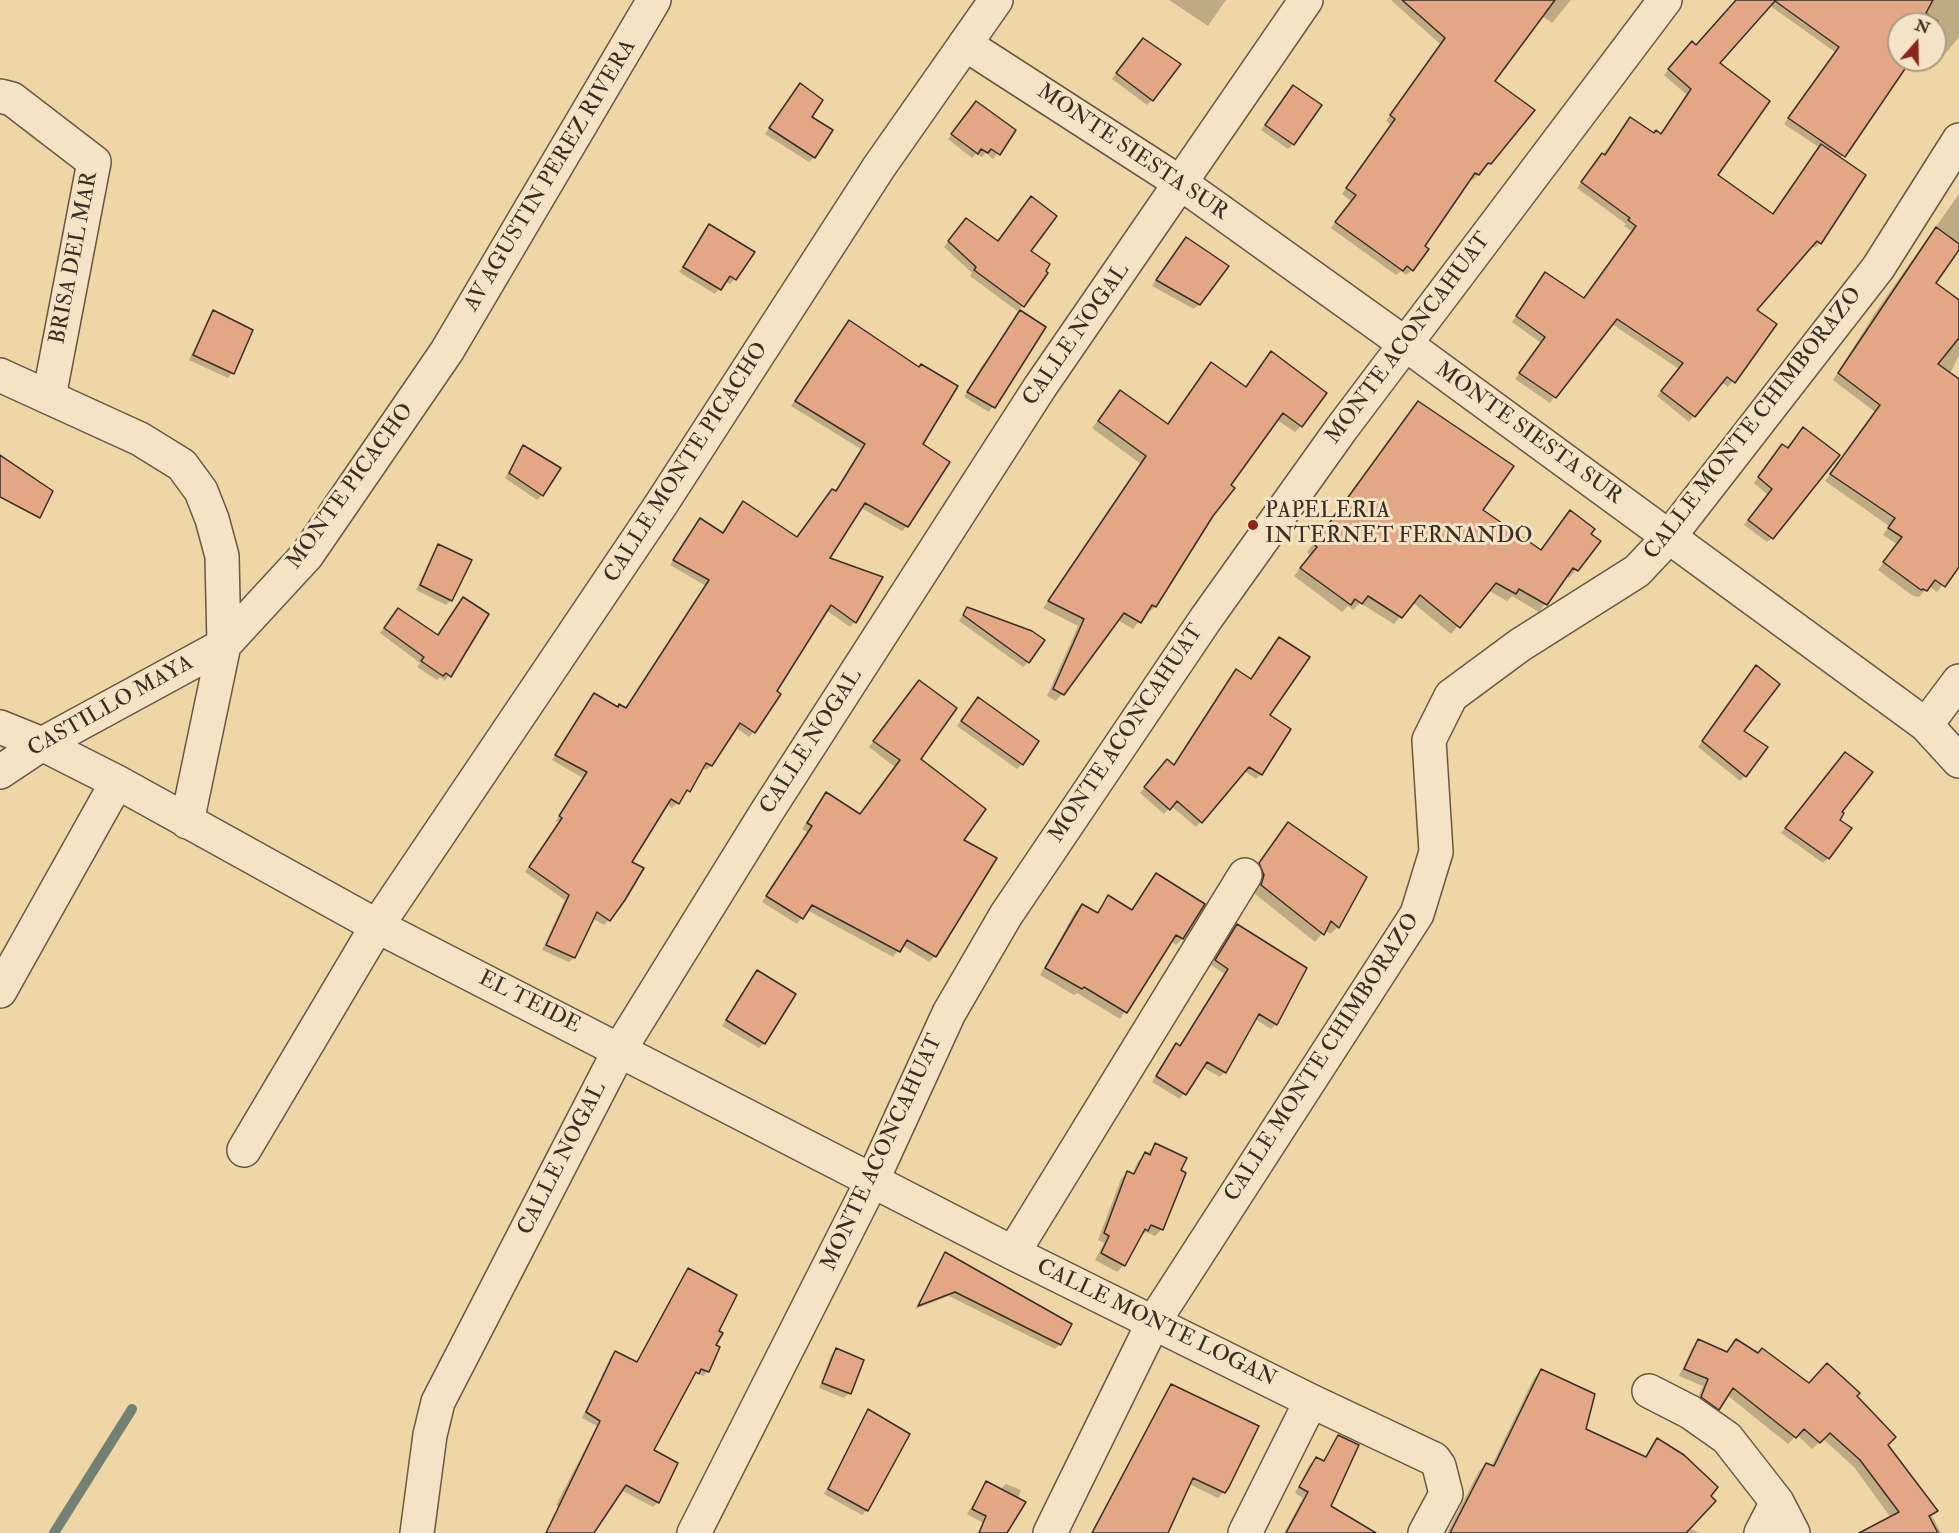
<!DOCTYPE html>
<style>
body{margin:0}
#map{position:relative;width:1959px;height:1533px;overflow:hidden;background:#eed6a6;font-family:"IM FELL Double Pica",serif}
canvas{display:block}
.north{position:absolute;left:1887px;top:12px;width:60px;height:60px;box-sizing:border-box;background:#f4e4c5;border:2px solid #aa9b84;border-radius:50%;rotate:20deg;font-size:16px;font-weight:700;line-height:24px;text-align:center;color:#3a2e23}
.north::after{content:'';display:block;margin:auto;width:21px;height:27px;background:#8f2418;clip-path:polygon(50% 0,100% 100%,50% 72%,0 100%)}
</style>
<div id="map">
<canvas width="1959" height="1533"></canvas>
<div class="north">N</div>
</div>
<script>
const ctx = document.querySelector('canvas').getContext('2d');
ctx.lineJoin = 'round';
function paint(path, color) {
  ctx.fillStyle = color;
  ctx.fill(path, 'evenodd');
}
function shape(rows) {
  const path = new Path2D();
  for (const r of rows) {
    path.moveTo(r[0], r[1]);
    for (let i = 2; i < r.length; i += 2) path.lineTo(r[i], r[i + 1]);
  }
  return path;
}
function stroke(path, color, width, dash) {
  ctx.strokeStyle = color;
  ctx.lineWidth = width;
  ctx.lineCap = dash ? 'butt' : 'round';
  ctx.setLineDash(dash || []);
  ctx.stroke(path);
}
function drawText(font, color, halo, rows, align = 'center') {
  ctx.font = font + ' "IM FELL Double Pica",serif';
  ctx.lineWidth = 6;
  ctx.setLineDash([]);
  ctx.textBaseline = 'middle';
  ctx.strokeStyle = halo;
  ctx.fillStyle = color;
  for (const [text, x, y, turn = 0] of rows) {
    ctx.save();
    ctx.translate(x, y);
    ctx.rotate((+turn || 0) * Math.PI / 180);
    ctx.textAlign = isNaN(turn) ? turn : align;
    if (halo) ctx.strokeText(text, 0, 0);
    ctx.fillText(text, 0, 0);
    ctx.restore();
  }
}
const shadow = shape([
 [1169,0,1226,0,1208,26],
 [1391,0,1571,0,1552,23,1542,16,1493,82,1490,163,1473,180,1470,178,1423,246,1412,270,1406,275,1401,271,1396,275,1331,228,1351,201,1342,194,1391,125,1386,121,1440,44],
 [1737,0,1959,0,1959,37,1940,60,1935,57,1935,24,1899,24,1899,60,1910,60,1840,159,1820,243,1815,248,1811,245,1754,310,1775,324,1728,387,1721,382,1689,422,1657,396,1679,369,1612,324,1550,403,1515,379,1541,343,1512,322,1545,274,1584,300,1632,231,1624,226,1626,224,1577,188,1630,119,1654,135,1660,135,1687,95,1664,75,1687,48,1696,46],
 [1769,5,1835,52,1784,124,1820,148,1772,215,1716,176,1718,63],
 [1138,44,1152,100,1147,105,1112,79],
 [800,85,810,117,814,157,809,162,765,134],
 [1289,92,1293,144,1288,149,1261,130],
 [971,108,1014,130,993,159,986,153,982,157,976,154,972,158,948,139],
 [1959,194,1959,247,1934,283,1959,302,1959,355,1902,475,1959,422,1959,564,1937,592,1929,586,1919,597,1913,596,1878,570,1897,544,1883,535,1889,526,1825,481,1875,412,1833,380,1877,310],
 [1026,203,1028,251,1023,306,1018,311,1044,327,989,412,964,397,983,364,989,360,1020,313,970,276,972,273,944,247,961,224,997,242],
 [710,225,753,253,735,279,730,284,725,281,715,294,679,272],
 [1186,238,1199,304,1194,309,1152,286],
 [214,312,232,373,228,378,189,360,209,317],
 [849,322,921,445,907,526,902,531,861,508,828,559,855,622,850,627,826,610,775,692,754,732,749,737,735,727,711,766,706,770,702,768,688,791,677,803,672,808,666,803,630,862,623,900,609,920,604,925,592,918,574,958,569,962,542,950,565,900,525,872,559,823,556,821,583,778,552,760,595,694,617,708,625,710,706,586,670,565,700,520,721,535,743,503,797,538,835,492,861,449,791,406],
 [1271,353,1301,426,1295,432,1277,420,1229,485,1155,607,1148,613,1146,612,1133,629,1118,620,1062,694,1056,701,1047,696,1078,626,1043,608,1141,464,1092,428,1120,392,1167,425,1205,371,1245,388],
 [1418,403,1481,511,1540,551,1571,512,1599,541,1576,570,1569,578,1566,575,1539,612,1512,596,1507,601,1488,590,1451,634,1412,602,1394,624,1360,603,1353,610,1348,606,1342,612,1294,576,1310,555,1307,552],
 [523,446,542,495,537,500,505,478],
 [1777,451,1772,538,1767,542,1744,525,1768,495,1754,483],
 [439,546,451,600,446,605,416,590,434,551],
 [463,599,487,615,445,681,440,677,437,680,417,667,420,663,380,633,393,615,437,636],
 [967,609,1028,662,1023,667,959,621],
 [1275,644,1268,716,1289,729,1261,774,1256,779,1244,771,1196,827,1171,806,1164,814,1140,793,1162,766,1173,766,1232,676,1250,680],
 [1756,667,1742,732,1745,776,1740,781,1698,747],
 [913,688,919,760,962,840,935,956,929,962,902,945,893,957,807,910,797,924,762,902,807,832,802,829,821,800,826,794,859,815,895,767,869,747],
 [973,704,1022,764,1017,769,957,726],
 [1840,758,1840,812,1828,858,1823,863,1781,833],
 [1288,824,1338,927,1330,934,1325,930,1315,942,1254,893,1257,883,1252,872],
 [1157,875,1182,939,1176,945,1170,941,1120,1019,1077,993,1074,995,1040,975,1075,912,1082,906,1096,913,1109,897,1131,911],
 [1237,926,1276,1024,1271,1029,1255,1019,1225,1072,1220,1077,1202,1067,1180,1099,1152,1082,1171,1050,1176,1045,1179,1047,1225,974,1211,965],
 [757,971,764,1043,759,1048,722,1026],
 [1156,1145,1179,1171,1174,1194,1177,1196,1162,1229,1155,1236,1146,1232,1139,1237,1124,1265,1117,1272,1095,1260,1104,1243,1098,1240,1121,1179,1127,1173,1132,1175,1138,1161],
 [945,1254,1060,1344,1055,1349,949,1296,915,1309],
 [688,1270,717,1331,708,1371,703,1376,697,1373,692,1378,652,1450,658,1502,653,1507,621,1490,592,1533,545,1533,560,1507,556,1505,597,1426,582,1418,610,1358,615,1353,636,1363],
 [1699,1341,1725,1353,1736,1341,1809,1384,1855,1396,1886,1445,1936,1511,1932,1516,1941,1533,1873,1533,1891,1518,1854,1467,1823,1439,1812,1449,1797,1435,1788,1444,1727,1395,1711,1415,1695,1404,1703,1386,1679,1376,1692,1348],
 [836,1350,849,1393,844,1398,819,1388,831,1355],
 [1541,1371,1584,1430,1644,1458,1657,1440,1689,1528,1699,1533,1447,1533,1479,1471,1486,1464,1491,1467,1534,1378],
 [1171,1386,1224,1492,1218,1498,1189,1484,1166,1533,1091,1533,1166,1392],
 [868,1411,867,1510,862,1515,824,1494],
 [1339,1437,1329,1506,1347,1533,1284,1533,1303,1498,1295,1493,1310,1464,1316,1459,1322,1462],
 [986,1483,999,1490,1006,1484,1021,1490,1005,1533,978,1533,983,1523,967,1514]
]);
const stream = shape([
 [54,1533,132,1409]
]);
const building = shape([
 [1402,0,1555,0,1495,81,1535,110,1491,164,1488,163,1479,175,1475,173,1425,246,1429,249,1413,271,1407,266,1403,271,1335,222,1356,195,1346,188,1395,119,1390,115,1445,38,1402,0],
 [1736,0,1933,0,1926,13,1938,21,1935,26,1899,24,1899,60,1911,60,1845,157,1788,118,1839,47,1775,1,1720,63,1770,101,1718,175,1773,214,1821,144,1866,175,1821,244,1817,241,1757,310,1777,324,1735,383,1727,377,1695,417,1661,391,1683,363,1617,319,1556,398,1519,373,1545,337,1516,316,1545,272,1584,298,1636,226,1628,220,1630,218,1581,182,1602,153,1605,155,1630,117,1654,133,1656,130,1661,134,1691,89,1668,69,1692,41,1696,45,1736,0],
 [1143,38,1181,64,1153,101,1116,73,1143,38],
 [800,83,823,100,812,117,833,130,815,158,769,128,800,83],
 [1293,85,1322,105,1294,145,1265,125,1293,85],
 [976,101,1016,130,1000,155,991,149,988,153,981,149,978,154,951,134,976,101],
 [1031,196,1057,216,1031,251,1050,264,1046,271,1048,273,1024,307,974,270,976,267,948,241,966,218,998,241,1031,196],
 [709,224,755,252,736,280,730,276,721,290,683,267,709,224],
 [1936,227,1959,244,1959,250,1936,283,1959,300,1959,338,1938,364,1959,379,1959,567,1945,587,1935,580,1927,591,1923,589,1921,590,1883,562,1902,537,1888,528,1895,518,1830,474,1880,405,1838,373,1936,227],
 [1186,237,1229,266,1200,305,1156,280,1186,237],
 [213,310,253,330,234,374,193,355,213,310],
 [1020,310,1046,327,995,408,967,392,1020,310],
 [849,320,919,367,921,364,958,386,923,444,950,462,908,527,865,503,830,558,883,577,856,623,831,605,777,691,781,694,755,733,740,723,712,766,706,763,690,792,687,790,679,804,671,799,632,862,644,868,625,900,610,921,597,912,575,958,546,945,569,895,529,867,562,818,559,816,587,772,555,755,594,693,618,707,619,704,626,708,709,580,673,560,700,518,723,533,743,501,797,537,832,489,836,491,865,444,795,401,849,320],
 [1271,351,1327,393,1302,427,1283,413,1231,485,1235,488,1213,516,1156,607,1152,605,1141,623,1124,613,1064,695,1053,689,1084,619,1048,601,1146,456,1098,421,1120,390,1168,424,1211,362,1246,387,1271,351],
 [1418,401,1514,466,1483,510,1541,550,1570,510,1595,529,1591,534,1601,541,1578,571,1573,568,1547,605,1519,589,1516,594,1496,583,1460,628,1420,595,1402,618,1368,596,1362,604,1355,599,1351,605,1300,568,1317,547,1314,544,1418,401],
 [1803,427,1840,455,1773,539,1748,520,1772,489,1758,477,1782,444,1788,448,1803,427],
 [523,445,561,468,543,496,509,473,523,445],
 [0,455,53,491,40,518,0,497,0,455],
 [438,544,472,560,452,601,420,585,438,544],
 [463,597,489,614,451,677,446,673,443,676,421,661,424,657,384,628,398,608,438,635,463,597],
 [967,607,1032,631,1045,640,1029,663,963,615,967,607],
 [1279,637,1310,657,1270,715,1291,729,1262,775,1249,767,1202,823,1177,801,1170,810,1144,787,1167,759,1174,765,1236,669,1251,679,1279,637],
 [1756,665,1780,684,1744,731,1768,747,1746,777,1702,741,1756,665],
 [919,680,957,708,921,759,986,809,964,840,997,858,936,957,907,940,900,952,812,905,803,919,766,896,812,826,807,823,826,792,860,814,900,760,873,741,919,680],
 [978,697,1039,741,1023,765,961,721,978,697],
 [1845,752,1873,772,1842,812,1844,813,1840,820,1852,828,1829,859,1785,828,1845,752],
 [1288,822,1367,877,1339,928,1331,921,1324,935,1261,885,1264,875,1259,863,1288,822],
 [1156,873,1205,904,1183,939,1176,935,1127,1013,1084,987,1082,989,1045,968,1082,904,1098,913,1108,895,1132,910,1156,873],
 [1237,924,1307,968,1277,1025,1259,1014,1226,1073,1207,1062,1186,1095,1156,1076,1176,1043,1180,1046,1228,969,1215,960,1237,924],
 [757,970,796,994,765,1044,726,1020,757,970],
 [1155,1143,1187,1158,1181,1170,1186,1173,1163,1230,1151,1225,1148,1231,1145,1229,1125,1266,1101,1253,1109,1236,1104,1233,1127,1171,1134,1174,1145,1152,1150,1155,1155,1143],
 [945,1252,1072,1324,1061,1345,955,1292,918,1306,945,1252],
 [688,1268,737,1295,719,1331,723,1333,716,1345,720,1347,709,1372,701,1369,699,1374,696,1372,654,1450,678,1463,659,1503,626,1485,594,1533,546,1533,600,1421,586,1412,615,1351,637,1362,688,1268],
 [1698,1339,1727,1352,1736,1339,1758,1353,1762,1348,1809,1383,1827,1363,1860,1393,1857,1396,1896,1437,1888,1445,1938,1511,1929,1516,1938,1533,1859,1533,1899,1512,1860,1460,1830,1433,1820,1443,1804,1429,1796,1438,1733,1388,1719,1410,1701,1397,1708,1379,1684,1369,1698,1339],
 [836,1348,864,1360,851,1394,822,1383,836,1348],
 [1541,1369,1595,1394,1586,1429,1646,1457,1657,1438,1684,1455,1718,1487,1711,1496,1716,1501,1686,1533,1450,1533,1486,1463,1494,1466,1541,1369],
 [1171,1384,1259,1426,1229,1487,1225,1493,1193,1478,1168,1533,1092,1533,1171,1384],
 [868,1409,910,1434,868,1511,828,1489,868,1409],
 [1338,1435,1359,1445,1331,1506,1376,1533,1286,1533,1308,1492,1299,1487,1316,1457,1324,1461,1338,1435],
 [986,1481,1026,1502,1007,1533,979,1533,986,1516,972,1509,986,1481]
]);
const minor = shape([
 [965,44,1182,184,1404,343,1926,725,1959,761],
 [0,96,12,99,94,162,49,397],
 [0,375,140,439,182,465,201,491,212,519,222,556,224,645,187,822],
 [1926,725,1959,681],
 [0,727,42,744,117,782,377,926,1013,1253,1311,1401,1434,1459,1439,1466,1446,1494,1425,1533],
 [0,772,42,744,224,645,307,555,447,351,654,0],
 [0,991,117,782],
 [244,1150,377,926,662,503,879,167,996,0],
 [1013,1253,1245,875],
 [1649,1391,1690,1412,1727,1438,1777,1502,1793,1533],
 [417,1533,430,1435,438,1402,620,1049,766,813,1040,387,1306,0],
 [694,1533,872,1181,949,1013,1006,915,1205,620,1342,428,1665,0],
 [1050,1533,1153,1323,1417,914,1436,852,1429,740,1451,696,1520,645,1637,571,1669,537,1878,268,1959,140],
 [1245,1533,1311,1401],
 [1761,1533,1777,1502]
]);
const markers = [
 [1253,525,6,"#8f2418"]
];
const streetNames = [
 ["MONTE SIESTA SUR",1132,153,34],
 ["AV AGUSTIN PEREZ RIVERA",551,176,-59],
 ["BRISA DEL MAR",75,258,-79],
 ["CALLE NOGAL",1077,335,-55],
 ["MONTE ACONCAHUAT",1409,339,-53],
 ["CALLE MONTE CHIMBORAZO",1754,424,-52],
 ["MONTE SIESTA SUR",1528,434,36],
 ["CALLE MONTE PICACHO",687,463,-57],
 ["MONTE PICACHO",351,487,-54],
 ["CASTILLO MAYA",111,707,-29],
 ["MONTE ACONCAHUAT",1127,734,-56],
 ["CALLE NOGAL",812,742,-57],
 ["EL TEIDE",529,1003,27],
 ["CALLE MONTE CHIMBORAZO",1323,1058,-57],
 ["MONTE ACONCAHUAT",883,1153,-65],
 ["CALLE NOGAL",563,1159,-63],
 ["CALLE MONTE LOGAN",1156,1324,26]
];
const poiNames = [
 ["PAPELERIA",1265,512],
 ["INTERNET FERNANDO",1265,537]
];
paint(shadow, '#0003');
stroke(stream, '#738175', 10);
paint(building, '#e3a786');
stroke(building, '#3a2e23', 1.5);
stroke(minor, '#675844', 36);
stroke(minor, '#f4e4c5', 33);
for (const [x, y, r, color] of markers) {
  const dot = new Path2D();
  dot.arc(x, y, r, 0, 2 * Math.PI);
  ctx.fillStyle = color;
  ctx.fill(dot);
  stroke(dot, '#f4e4c5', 2);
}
drawText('22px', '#3a2e23', '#f4e4c5', streetNames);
drawText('22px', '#3a2e23', '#f4e4c5', poiNames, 'left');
</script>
